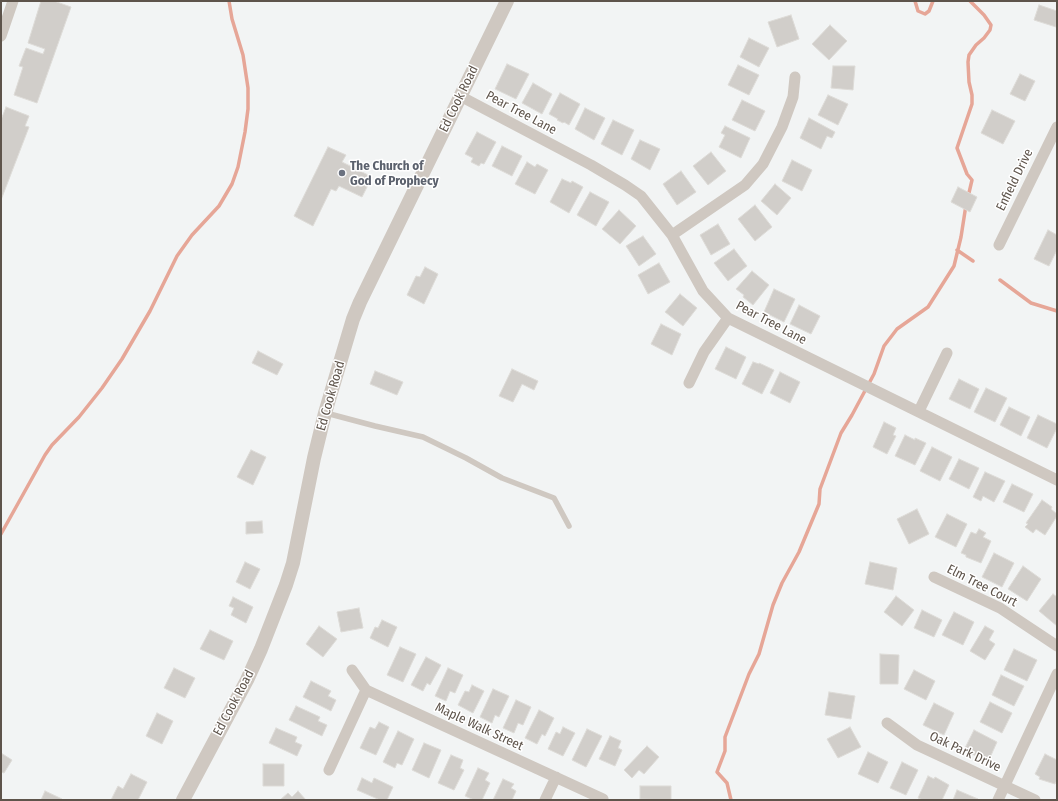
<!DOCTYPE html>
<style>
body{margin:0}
#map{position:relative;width:1058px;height:801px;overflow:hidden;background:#f2f4f4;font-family:"Fira Sans Condensed",sans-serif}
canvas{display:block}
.frame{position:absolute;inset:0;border:2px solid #5e544b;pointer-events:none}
</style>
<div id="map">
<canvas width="1058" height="801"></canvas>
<div class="frame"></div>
</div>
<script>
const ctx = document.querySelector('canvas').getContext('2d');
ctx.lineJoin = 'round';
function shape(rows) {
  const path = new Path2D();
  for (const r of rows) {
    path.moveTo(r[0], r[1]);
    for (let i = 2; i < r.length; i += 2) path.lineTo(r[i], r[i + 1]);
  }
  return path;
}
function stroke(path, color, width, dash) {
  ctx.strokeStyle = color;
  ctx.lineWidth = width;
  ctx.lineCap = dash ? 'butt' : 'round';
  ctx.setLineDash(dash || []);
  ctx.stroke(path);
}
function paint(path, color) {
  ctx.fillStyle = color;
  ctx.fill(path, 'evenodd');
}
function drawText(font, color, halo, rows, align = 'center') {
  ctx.font = font + ' "Fira Sans Condensed",sans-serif';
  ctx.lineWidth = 3;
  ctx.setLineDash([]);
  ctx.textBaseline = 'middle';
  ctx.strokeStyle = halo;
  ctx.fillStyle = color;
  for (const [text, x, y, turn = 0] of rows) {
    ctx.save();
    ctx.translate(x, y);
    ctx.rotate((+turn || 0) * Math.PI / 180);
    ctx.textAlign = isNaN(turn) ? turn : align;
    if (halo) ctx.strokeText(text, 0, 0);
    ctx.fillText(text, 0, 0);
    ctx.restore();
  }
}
const stream = shape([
 [915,1,918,11,925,14,929,11,933,1],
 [968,197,972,180,967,174,957,148,972,104,972,95,969,82,968,62,969,55,976,45,984,38,990,30,991,25,984,15,970,1],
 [957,250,973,261],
 [1000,280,1031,303,1057,311],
 [1,534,45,455,52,445,79,417,102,388,122,359,150,311,177,256,192,235,219,206,232,184,238,167,245,132,248,109,248,88,243,55,232,19,229,1],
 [731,800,727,783,717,772,725,751,725,737,749,674,759,654,773,605,782,583,799,552,819,504,820,489,841,433,852,415,874,374,884,346,897,329,928,307,954,266,961,237,966,205]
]);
const building = shape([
 [41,1,54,1,71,7,37,103,14,95,23,67,19,66,26,48,43,54,45,49,28,43,41,1],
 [1039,5,1057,11,1056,27,1034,20,1039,5],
 [791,15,799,39,777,47,768,22,791,15],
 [830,25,847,41,829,60,812,44,830,25],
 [749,38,769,48,759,67,740,57,749,38],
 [507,64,529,74,516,99,495,89,507,64],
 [738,65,759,75,749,95,728,85,738,65],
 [833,66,855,66,853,90,831,88,833,66],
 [1020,74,1035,81,1025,101,1010,94,1020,74],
 [533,83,552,94,542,114,522,103,533,83],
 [560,93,580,104,569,125,564,122,563,123,557,120,558,119,549,114,560,93],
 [828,95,848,104,838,125,818,115,828,95],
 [742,100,765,111,755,131,732,120,742,100],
 [6,107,29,116,25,126,29,127,1,200,1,120,6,107],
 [585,108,605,118,594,140,575,129,585,108],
 [992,110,1015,121,1003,144,981,133,992,110],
 [809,118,835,132,832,138,827,136,821,149,800,138,809,118],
 [613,120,634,130,622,155,601,144,613,120],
 [725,126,750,138,741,158,719,147,725,135,721,133,725,126],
 [477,132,496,142,484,164,481,163,479,166,471,162,473,158,465,154,477,132],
 [640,140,660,149,650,170,631,159,640,140],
 [502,146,522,156,512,176,492,166,502,146],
 [328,147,346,155,342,162,372,177,362,197,339,186,336,191,331,189,313,226,294,216,328,147],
 [711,152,726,171,708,185,693,166,711,152],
 [792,160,812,170,802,191,782,181,792,160],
 [527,162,535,167,537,164,548,170,535,194,515,184,527,162],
 [681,171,696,192,677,205,663,184,681,171],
 [562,179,571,183,572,181,583,187,569,213,550,202,562,179],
 [775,184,791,198,777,215,761,201,775,184],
 [958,187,977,197,970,212,951,202,958,187],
 [590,192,609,202,596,226,577,215,590,192],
 [755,205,772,227,755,241,738,219,755,205],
 [619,210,636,226,620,244,602,229,619,210],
 [718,224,730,244,711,255,700,235,718,224],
 [1048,230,1057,235,1057,250,1049,266,1034,259,1048,230],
 [643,236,656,254,639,266,626,246,643,236],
 [734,249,747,266,728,281,714,263,734,249],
 [659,263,670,282,648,294,638,275,659,263],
 [425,267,438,274,424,304,407,295,416,276,420,277,425,267],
 [752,271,769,285,753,305,743,297,744,295,736,289,752,271],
 [774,289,795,299,784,322,764,312,774,289],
 [680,294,697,308,683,326,665,312,680,294],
 [799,305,820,316,811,334,790,324,799,305],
 [661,324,681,334,672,355,651,344,661,324],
 [726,347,746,357,736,379,715,369,726,347],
 [258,351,283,364,277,375,252,363,258,351],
 [753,362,759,364,759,363,774,370,762,394,742,384,753,362],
 [512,369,538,381,534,390,522,384,513,402,499,396,512,369],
 [375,371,403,382,397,395,370,384,375,371],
 [780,372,800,382,790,403,770,393,780,372],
 [959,379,979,389,970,409,949,399,959,379],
 [986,388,1007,398,995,422,974,412,986,388],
 [1009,407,1030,417,1021,436,1000,425,1009,407],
 [1038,415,1057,424,1057,428,1047,448,1027,438,1038,415],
 [884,422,896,428,893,435,896,436,887,454,873,447,884,422],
 [905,435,915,440,915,438,926,443,915,465,895,456,905,435],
 [932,447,952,457,940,481,920,471,932,447],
 [251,450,266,457,253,485,237,477,251,450],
 [959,459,979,468,969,489,949,479,959,459],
 [985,472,1005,481,994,502,983,496,981,501,973,497,985,472],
 [1012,484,1033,494,1024,512,1003,502,1012,484],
 [1042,500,1052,507,1051,509,1057,514,1057,516,1045,535,1036,529,1033,533,1025,527,1028,524,1026,523,1042,500],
 [917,509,929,534,909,544,897,519,917,509],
 [947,514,967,524,956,547,935,537,947,514],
 [262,521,263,533,246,534,246,522,262,521],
 [979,529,986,533,983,537,991,541,981,563,966,557,966,555,961,553,971,532,976,534,979,529],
 [994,553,1014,563,1002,587,982,577,994,553],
 [245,562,260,569,250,589,236,582,245,562],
 [870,562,897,568,893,590,865,584,870,562],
 [1023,566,1041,579,1027,601,1008,589,1023,566],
 [1053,594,1057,597,1057,626,1039,611,1053,594],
 [896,596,914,610,902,626,884,612,896,596],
 [233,597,253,607,246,623,231,615,234,608,229,606,233,597],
 [359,608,363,628,341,632,337,612,359,608],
 [922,610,942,620,934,637,914,628,922,610],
 [954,612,974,622,963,645,942,635,954,612],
 [382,620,397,627,388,647,370,638,375,627,378,628,382,620],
 [319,626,337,639,323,657,306,644,319,626],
 [985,626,994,631,989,640,995,644,985,660,970,651,985,626],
 [210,630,233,641,224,660,200,649,210,630],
 [400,647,416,654,403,682,387,675,400,647],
 [1014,649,1037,660,1027,681,1004,670,1014,649],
 [880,654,899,655,898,684,880,684,880,654],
 [426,657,441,665,430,685,427,683,423,691,411,685,426,657],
 [174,668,195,678,185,698,164,688,174,668],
 [448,668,463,675,455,693,450,691,446,701,435,696,448,668],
 [914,670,935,681,926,700,904,689,914,670],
 [1001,675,1024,686,1014,706,992,695,1001,675],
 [311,681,331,691,328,696,336,700,331,711,303,697,311,681],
 [472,685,484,691,473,713,458,705,465,691,469,692,472,685],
 [493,689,509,696,499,717,495,715,492,723,480,717,493,689],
 [829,692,855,696,851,719,825,715,829,692],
 [516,700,531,707,523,725,518,723,514,733,503,728,516,700],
 [990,702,1012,713,1002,733,980,722,990,702],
 [934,703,954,713,944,735,923,725,934,703],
 [296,706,320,717,318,721,327,725,322,736,289,720,296,706],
 [539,710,554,718,545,736,542,734,537,744,525,738,539,710],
 [157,713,173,721,162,744,146,736,157,713],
 [379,722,389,727,376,755,360,748,370,727,375,729,379,722],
 [563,727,575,733,563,756,548,749,556,732,560,734,563,727],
 [850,727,861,747,838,758,827,739,850,727],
 [276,728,297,737,295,742,302,745,297,756,269,743,276,728],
 [587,729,602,736,586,767,572,760,587,729],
 [974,730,997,742,988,762,964,750,974,730],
 [398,731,414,739,402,765,397,763,395,768,383,762,398,731],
 [610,736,621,741,618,748,622,750,615,766,599,759,610,736],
 [424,743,441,750,429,778,412,770,424,743],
 [647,746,659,757,644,774,639,770,632,778,624,770,647,746],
 [868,752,888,762,878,783,858,774,868,752],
 [1,753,12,760,4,773,1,772,1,753],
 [1045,754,1057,760,1057,780,1055,784,1039,779,1040,777,1035,774,1045,754],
 [451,755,463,760,460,768,464,770,454,790,438,783,451,755],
 [902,762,918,770,906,795,890,788,902,762],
 [263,764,284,764,284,786,263,786,263,764],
 [478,768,489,773,485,780,490,783,482,800,474,800,465,796,478,768],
 [131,774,147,782,138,800,111,800,118,786,123,789,131,774],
 [928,776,934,779,935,777,949,785,942,800,923,800,918,798,928,776],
 [362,778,372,783,374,778,393,787,387,800,380,800,357,790,362,778],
 [503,779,514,784,511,788,516,791,512,800,493,800,503,779],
 [640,786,671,786,671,800,640,799,640,786],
 [957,790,978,799,953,800,957,790],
 [45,791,62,799,61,800,41,800,45,791],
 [298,791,306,800,280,800,288,793,292,797,298,791]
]);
const service = shape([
 [326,413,375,426,423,437,466,458,502,478,554,498,569,526]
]);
const minor = shape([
 [1,36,13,1],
 [460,96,591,165,625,185,641,196,672,235,703,291,728,318,1057,480],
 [672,235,745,185,763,164,782,127,793,97,795,77],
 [999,245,1057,127],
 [689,383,704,352,728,318],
 [919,411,947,353],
 [934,577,1000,608,1057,646],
 [352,670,366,690,603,799],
 [887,723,917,745,1035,800],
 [329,770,366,690],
 [545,800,556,777],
 [998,800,1057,674]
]);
const tertiary = shape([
 [183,800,247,680,261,649,286,585,293,563,314,458,325,413,353,319,360,302,507,1]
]);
const markers = [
 [342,173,4,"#6b7280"]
];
const streetNames = [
 ["Ed Cook Road",459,99,-64],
 ["Pear Tree Lane",521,113,28],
 ["Enfield Drive",1015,180,-64],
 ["Pear Tree Lane",771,323,28],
 ["Ed Cook Road",331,396,-74],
 ["Elm Tree Court",982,586,27],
 ["Ed Cook Road",234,703,-62],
 ["Maple Walk Street",479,727,25],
 ["Oak Park Drive",965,752,25]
];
const worshipNames = [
 ["The Church of",350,166],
 ["God of Prophecy",350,181]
];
stroke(stream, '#e6a697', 3.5);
paint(building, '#d1ceca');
stroke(building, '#dddbd7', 1);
stroke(service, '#cfc8c1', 5.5);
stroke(minor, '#cfc8c1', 11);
stroke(tertiary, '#cfc8c1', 14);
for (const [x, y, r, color] of markers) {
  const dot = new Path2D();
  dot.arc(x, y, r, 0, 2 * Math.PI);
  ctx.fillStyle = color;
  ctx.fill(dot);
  stroke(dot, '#fff', 1.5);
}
drawText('13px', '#5e544b', '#fff', streetNames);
drawText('bold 13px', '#5b616d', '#fff', worshipNames, 'left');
</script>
